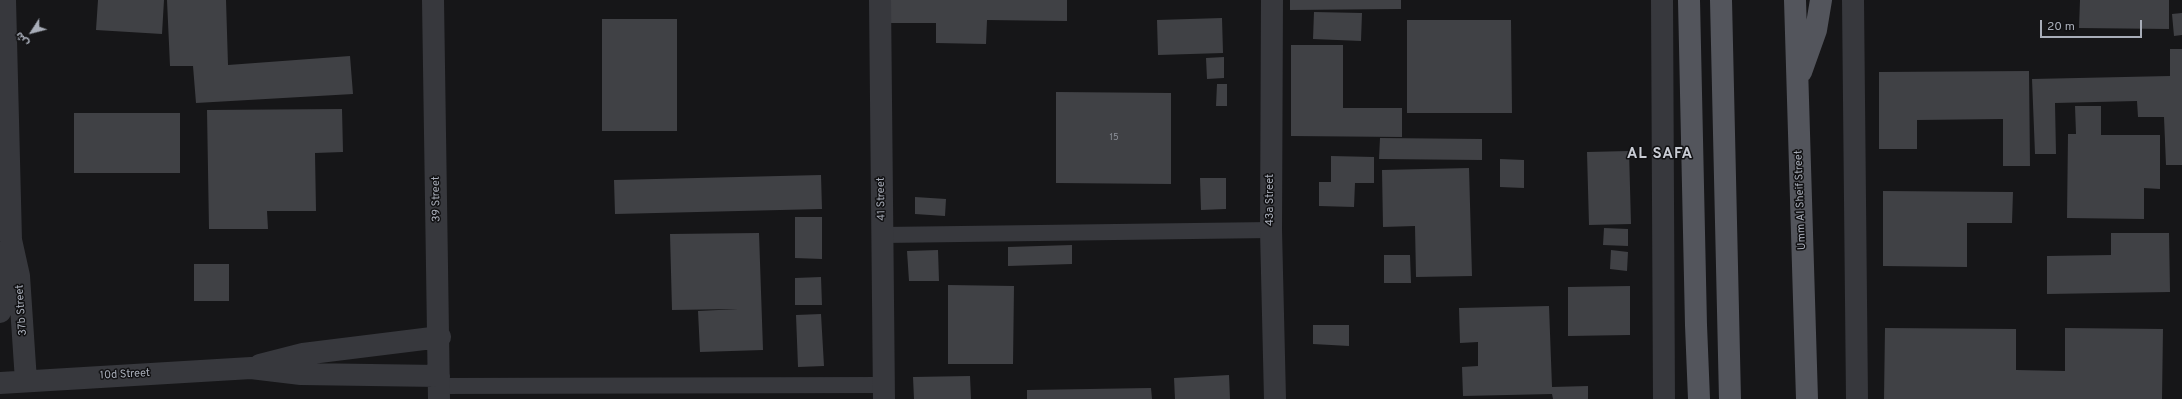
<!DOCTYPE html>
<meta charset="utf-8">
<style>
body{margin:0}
#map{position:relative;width:2182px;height:399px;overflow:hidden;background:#161618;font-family:Overpass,"Noto Sans Arabic",sans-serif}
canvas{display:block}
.north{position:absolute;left:12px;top:12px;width:40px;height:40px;-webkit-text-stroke:3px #111113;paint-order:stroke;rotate:234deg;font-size:11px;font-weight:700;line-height:16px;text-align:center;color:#a8adb8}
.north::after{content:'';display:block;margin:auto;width:14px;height:18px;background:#a8adb8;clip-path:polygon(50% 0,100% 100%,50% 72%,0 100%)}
.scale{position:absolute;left:2040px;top:20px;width:102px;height:18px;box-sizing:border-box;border:2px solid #a8adb8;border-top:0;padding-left:5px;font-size:12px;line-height:14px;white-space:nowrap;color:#a8adb8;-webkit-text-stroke:3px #111113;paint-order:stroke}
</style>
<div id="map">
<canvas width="2182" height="399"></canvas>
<div class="north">ش</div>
<div class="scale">20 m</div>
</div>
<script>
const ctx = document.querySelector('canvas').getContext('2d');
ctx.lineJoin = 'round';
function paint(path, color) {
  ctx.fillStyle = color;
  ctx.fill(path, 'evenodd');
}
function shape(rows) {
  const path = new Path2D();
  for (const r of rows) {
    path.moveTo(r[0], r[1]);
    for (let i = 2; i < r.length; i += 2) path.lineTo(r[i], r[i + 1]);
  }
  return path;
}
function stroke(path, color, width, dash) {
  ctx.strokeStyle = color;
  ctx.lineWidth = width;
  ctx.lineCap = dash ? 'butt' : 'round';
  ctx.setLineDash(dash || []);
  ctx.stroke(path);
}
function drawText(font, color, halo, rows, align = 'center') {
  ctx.font = font + ' Overpass,sans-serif';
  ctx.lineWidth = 3;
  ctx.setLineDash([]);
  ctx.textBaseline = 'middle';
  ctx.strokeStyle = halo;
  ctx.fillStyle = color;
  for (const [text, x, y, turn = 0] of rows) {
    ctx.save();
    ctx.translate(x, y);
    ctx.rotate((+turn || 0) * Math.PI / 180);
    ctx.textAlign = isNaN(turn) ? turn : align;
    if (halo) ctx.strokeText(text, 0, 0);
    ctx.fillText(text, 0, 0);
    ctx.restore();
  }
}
const building = shape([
 [98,0,164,0,162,34,96,30],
 [167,0,226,0,228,65,350,56,353,94,196,103,193,66,170,66],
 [882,0,1067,0,1067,21,987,20,986,44,936,43,936,23,882,23],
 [1290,0,1401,0,1401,9,1290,10],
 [2080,0,2169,0,2169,29,2079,28],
 [1314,12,1362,13,1361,41,1313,39],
 [2182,13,2182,35,2174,36,2172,14],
 [1222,18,1223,53,1158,55,1157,20],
 [602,19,677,19,677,131,602,131],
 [1407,20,1511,20,1512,113,1407,113],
 [1291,45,1343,45,1343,108,1402,108,1402,137,1291,136],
 [2170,49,2182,49,2182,165,2166,165,2164,117,2138,117,2137,101,2055,103,2056,154,2035,154,2032,79,2170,76],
 [1224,57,1224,78,1207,79,1206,58],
 [2029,71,2030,166,2003,166,2003,119,1917,120,1917,149,1879,149,1879,72],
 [1217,84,1227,84,1227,106,1216,106],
 [1056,92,1171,93,1171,184,1056,183],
 [2075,106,2101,106,2101,135,2160,135,2160,189,2144,188,2144,219,2067,218,2068,134,2076,134],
 [342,109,343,152,315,153,316,211,267,211,268,229,209,229,207,110],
 [74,113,180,113,180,173,74,173],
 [1380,138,1482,139,1482,160,1379,159],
 [1629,151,1631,224,1589,225,1587,152],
 [1331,156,1374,157,1374,183,1355,183,1354,207,1319,206,1319,182,1331,182],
 [1500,159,1524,160,1524,188,1500,187],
 [1469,168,1472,276,1416,277,1415,226,1383,227,1382,170],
 [821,175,822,209,615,214,614,180],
 [1200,178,1226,178,1226,209,1201,210],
 [1883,191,2013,192,2012,223,1967,223,1967,267,1883,266],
 [915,197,946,199,945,216,915,214],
 [795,217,822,217,822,259,795,258],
 [1604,228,1628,229,1628,246,1603,245],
 [759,233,763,350,700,352,698,311,738,309,672,310,670,234],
 [2111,233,2169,233,2170,292,2047,294,2047,256,2111,255],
 [1072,245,1072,264,1008,266,1008,247],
 [938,250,939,281,909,281,907,251],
 [1611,250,1628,252,1627,271,1610,269],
 [1384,255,1410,255,1411,283,1384,283],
 [194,264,229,264,229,301,194,301],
 [821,277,822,305,795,305,795,278],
 [948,285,1014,286,1013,364,948,364],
 [1630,286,1630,335,1568,336,1568,287],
 [1549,306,1552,387,1588,386,1588,399,1553,399,1552,394,1463,396,1462,367,1478,366,1478,342,1460,343,1459,308],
 [821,314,824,366,798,367,796,315],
 [1313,325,1349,325,1349,346,1313,344],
 [1885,328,2016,329,2016,370,2065,371,2065,328,2163,329,2162,399,1884,399],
 [1229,375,1230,399,1175,399,1174,378],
 [970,376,971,399,914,399,913,377],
 [1151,388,1152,399,1027,399,1027,390]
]);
const lane = shape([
 [883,235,1271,230],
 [439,386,884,385]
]);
const street = shape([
 [5,0,11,240,19,276,26,381],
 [433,0,439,399],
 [880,0,884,399],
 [1272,0,1271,230,1275,399],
 [1662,0,1664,399],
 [1853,0,1857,399],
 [0,312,4,274,10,247],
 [260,365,303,354,440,337],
 [0,383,251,368,301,374,439,376]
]);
const primary = shape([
 [1689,0,1696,325,1699,399],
 [1721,0,1730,399],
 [1795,0,1807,399],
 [1801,72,1816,30,1821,0]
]);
const numberNames = [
 ["15",1114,138]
];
const streetNames = [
 ["39 Street",437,199,-91],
 ["41 Street",882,199,-91],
 ["43a Street",1271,200,-90],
 ["Umm Al Sheif Street",1801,200,-92],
 ["37b Street",22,310,-94],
 ["10d Street",125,375,-3]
];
const districtNames = [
 ["AL SAFA",1660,155]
];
paint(building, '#404145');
stroke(lane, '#37383d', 16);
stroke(street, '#37383d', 22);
stroke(primary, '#53555c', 22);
drawText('9px', '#8e929b', null, numberNames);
drawText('11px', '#a8adb8', '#111113', streetNames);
ctx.letterSpacing = '1px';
drawText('bold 15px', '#c9ccd4', '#111113', districtNames);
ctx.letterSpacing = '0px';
</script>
